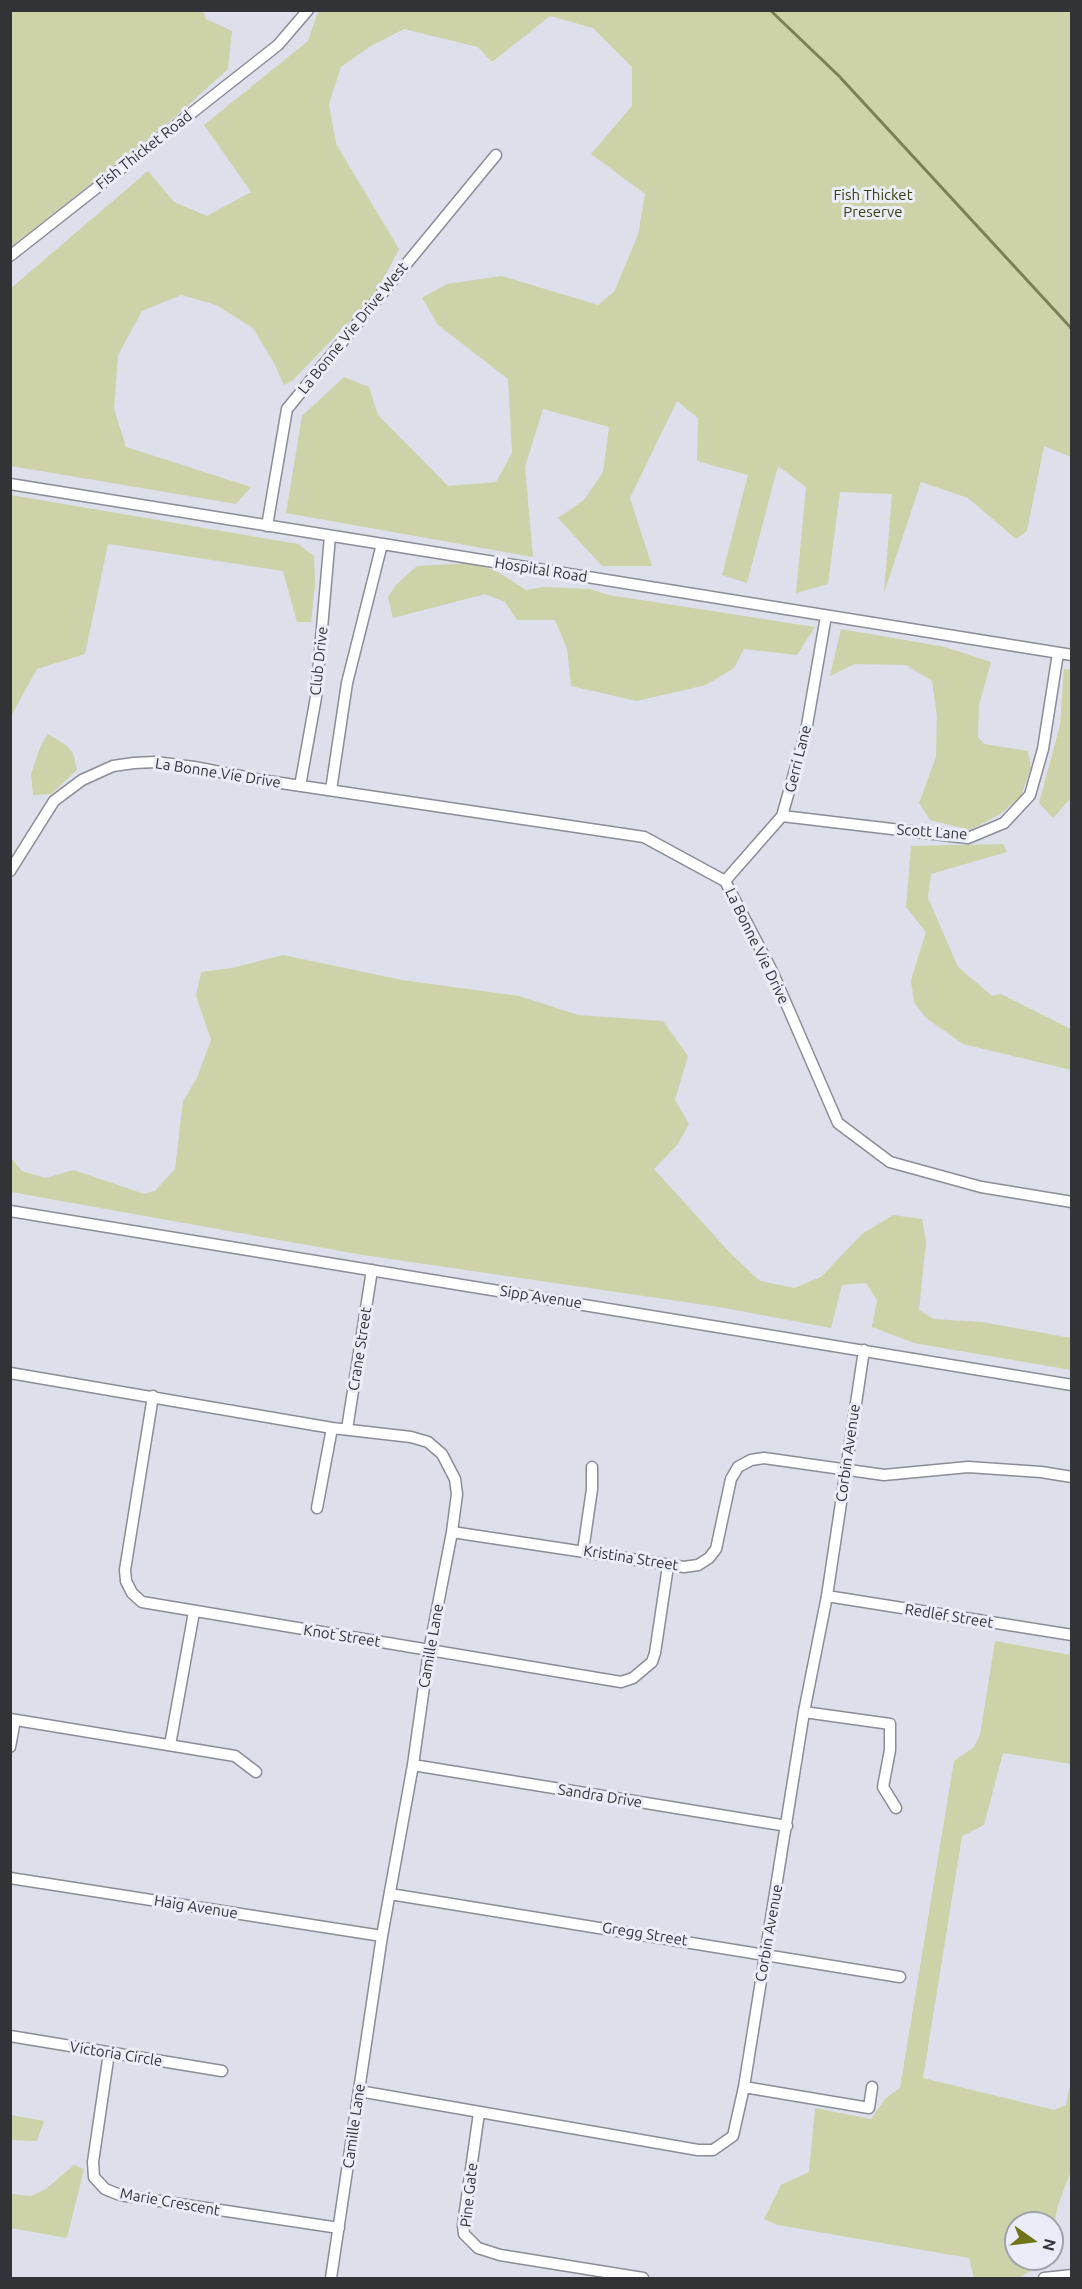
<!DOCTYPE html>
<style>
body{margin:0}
#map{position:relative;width:1082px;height:2289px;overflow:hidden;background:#dddfea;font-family:Ubuntu,sans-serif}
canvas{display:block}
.frame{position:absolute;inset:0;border:12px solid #323337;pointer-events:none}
.north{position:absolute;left:1004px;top:2211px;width:60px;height:60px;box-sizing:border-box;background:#eaedf7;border:2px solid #a0a3aa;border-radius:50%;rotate:104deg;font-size:16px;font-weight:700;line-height:24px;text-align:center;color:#323337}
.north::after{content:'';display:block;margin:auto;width:21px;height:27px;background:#6f741b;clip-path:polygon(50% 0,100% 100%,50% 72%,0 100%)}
</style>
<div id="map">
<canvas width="1082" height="2289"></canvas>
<div class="frame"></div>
<div class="north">N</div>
</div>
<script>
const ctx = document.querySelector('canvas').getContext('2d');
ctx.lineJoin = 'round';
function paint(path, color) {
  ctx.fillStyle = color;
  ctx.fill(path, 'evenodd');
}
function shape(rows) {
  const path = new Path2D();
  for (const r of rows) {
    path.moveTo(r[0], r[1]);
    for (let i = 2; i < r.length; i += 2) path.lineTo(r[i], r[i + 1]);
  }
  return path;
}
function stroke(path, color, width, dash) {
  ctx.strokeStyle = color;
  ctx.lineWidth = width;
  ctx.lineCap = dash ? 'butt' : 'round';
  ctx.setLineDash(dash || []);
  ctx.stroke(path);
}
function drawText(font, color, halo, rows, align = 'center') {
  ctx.font = font + ' Ubuntu,sans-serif';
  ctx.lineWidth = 6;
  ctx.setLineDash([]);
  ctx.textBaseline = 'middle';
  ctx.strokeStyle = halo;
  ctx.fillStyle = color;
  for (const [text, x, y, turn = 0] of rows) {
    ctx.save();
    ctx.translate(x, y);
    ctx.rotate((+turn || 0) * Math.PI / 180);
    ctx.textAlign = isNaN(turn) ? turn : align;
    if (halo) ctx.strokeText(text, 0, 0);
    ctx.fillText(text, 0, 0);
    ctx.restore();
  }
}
const green = shape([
 [11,10,203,11,206,19,232,31,228,69,176,116,11,247],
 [318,11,1071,11,1071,457,1044,446,1027,531,1016,539,968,498,921,482,884,593,892,494,840,492,828,584,796,593,806,487,778,466,747,583,722,575,748,475,697,461,698,418,677,401,630,498,652,566,602,566,558,518,584,500,603,472,609,427,543,409,525,467,533,557,286,513,302,416,344,377,369,387,378,415,448,486,496,482,512,453,508,379,438,325,422,298,447,284,502,276,598,305,614,292,638,235,645,194,591,154,632,106,632,67,593,28,550,16,492,62,478,47,404,29,369,47,341,67,329,104,336,144,399,249,375,295,293,380,284,385,274,363,253,328,216,305,181,295,142,311,118,355,114,409,126,447,251,487,236,504,11,466,10,289,148,171,174,202,207,216,251,192,204,125,308,41],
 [11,495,298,544,314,556,315,585,311,622,297,622,283,571,108,544,85,654,37,669,11,716],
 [475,563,498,572,526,590,544,587,590,589,609,595,815,627,797,655,744,649,734,668,706,685,637,701,571,686,567,649,555,620,517,620,505,602,485,594,393,618,388,597,396,585,417,566],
 [841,629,945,647,991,662,979,705,978,737,984,744,1028,751,1031,768,1021,796,999,815,970,830,930,820,919,803,936,757,937,716,932,681,906,665,855,664,830,676],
 [1064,669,1071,670,1071,798,1053,818,1039,803,1060,725],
 [48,734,67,746,73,753,77,770,51,794,33,795,31,774,41,745],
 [1003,844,1007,852,931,874,928,898,958,967,992,996,1001,994,1071,1029,1071,1070,963,1044,926,1018,914,1002,911,980,926,932,906,907,911,846],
 [283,955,402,980,519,996,578,1015,663,1021,688,1056,675,1100,689,1124,678,1144,654,1169,731,1254,760,1281,794,1288,821,1277,862,1234,893,1215,922,1219,926,1242,919,1310,934,1319,982,1322,1071,1338,1071,1370,914,1343,872,1327,877,1300,866,1283,842,1285,831,1328,719,1307,363,1255,11,1192,11,1158,22,1171,46,1178,74,1170,144,1194,155,1191,175,1169,183,1101,197,1078,211,1040,196,996,201,972,232,968],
 [995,1641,1071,1655,1071,1764,1003,1753,984,1825,962,1836,923,2078,1054,2110,1066,2105,1071,2080,1071,2171,1058,2205,1052,2238,1052,2223,1016,2223,1016,2259,1043,2259,1038,2266,1019,2278,974,2278,969,2258,778,2225,764,2219,781,2185,809,2172,815,2108,871,2119,886,2098,900,2088,954,1761,974,1747,980,1735],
 [11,2115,44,2121,37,2141,11,2140],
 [74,2165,84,2169,67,2238,11,2228,11,2194,31,2196,46,2189]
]);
const stream = shape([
 [770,10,839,76,1072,329]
]);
const minor = shape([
 [10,256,278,45,308,10],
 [10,484,1072,655],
 [267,526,287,409,496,155],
 [300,786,316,697,330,536],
 [331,790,347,683,382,544],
 [782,816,968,838,1004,823,1030,795,1043,749,1058,653],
 [10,871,54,801,82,780,113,766,134,763,155,762,194,767,261,780,644,837,725,881,772,971,838,1123,890,1162,981,1187,1072,1202],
 [725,881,782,816,806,731,826,616],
 [10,1211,1072,1385],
 [10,1373,332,1428,411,1437,428,1442,442,1454,455,1479,457,1494,452,1532,429,1651,413,1765,382,1936,331,2278],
 [153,1396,125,1570,126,1581,132,1593,142,1602,621,1682,633,1678,652,1662,655,1653,668,1566],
 [347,1429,372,1270],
 [317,1508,332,1428],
 [452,1532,684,1567,698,1565,709,1558,716,1549,731,1479,738,1467,751,1460,764,1458,884,1475,968,1467,1041,1472,1072,1477],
 [583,1551,592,1489,592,1467],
 [827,1596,1072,1635],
 [804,1712,890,1724,890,1750,883,1787,896,1808],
 [10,1719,235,1756,256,1772],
 [170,1745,194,1612],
 [10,1747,15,1720],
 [413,1765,787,1826],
 [10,1878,382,1936],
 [390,1894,900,1977],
 [10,2036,222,2071],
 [109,2053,93,2162,94,2177,105,2189,120,2195,339,2228],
 [744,2087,869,2108,872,2087],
 [359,2091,698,2150,713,2150,733,2136,744,2087,804,1712,827,1596,864,1350],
 [479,2113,463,2225,464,2234,478,2248,500,2255,643,2278],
 [1044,2278,1072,2275]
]);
const streetNames = [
 ["Fish Thicket Road",144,150,-38],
 ["La Bonne Vie Drive West",353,328,-51],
 ["Hospital Road",541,570,9],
 ["Club Drive",319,661,-84],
 ["Gerri Lane",798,759,-76],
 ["La Bonne Vie Drive",218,773,9],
 ["Scott Lane",932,832,4],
 ["La Bonne Vie Drive",757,946,64],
 ["Sipp Avenue",541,1297,9],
 ["Crane Street",360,1349,-81],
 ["Corbin Avenue",848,1453,-82],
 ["Kristina Street",631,1558,9],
 ["Redlef Street",949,1616,9],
 ["Knot Street",342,1636,9],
 ["Camille Lane",431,1646,-80],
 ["Sandra Drive",600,1796,9],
 ["Haig Avenue",196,1907,9],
 ["Corbin Avenue",769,1933,-80],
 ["Gregg Street",645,1934,9],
 ["Victoria Circle",116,2054,9],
 ["Camille Lane",354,2126,-82],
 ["Pine Gate",469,2195,-84],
 ["Marie Crescent",170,2202,10]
];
const parkNames = [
 ["Fish Thicket",873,195],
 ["Preserve",873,212]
];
paint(green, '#cdd2a8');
stroke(stream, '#7c8059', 3);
stroke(minor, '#8a8c96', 13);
stroke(minor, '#fff', 10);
drawText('15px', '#323337', '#eaedf7', streetNames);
drawText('15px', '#3b3e11', '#eaedf7', parkNames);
</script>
